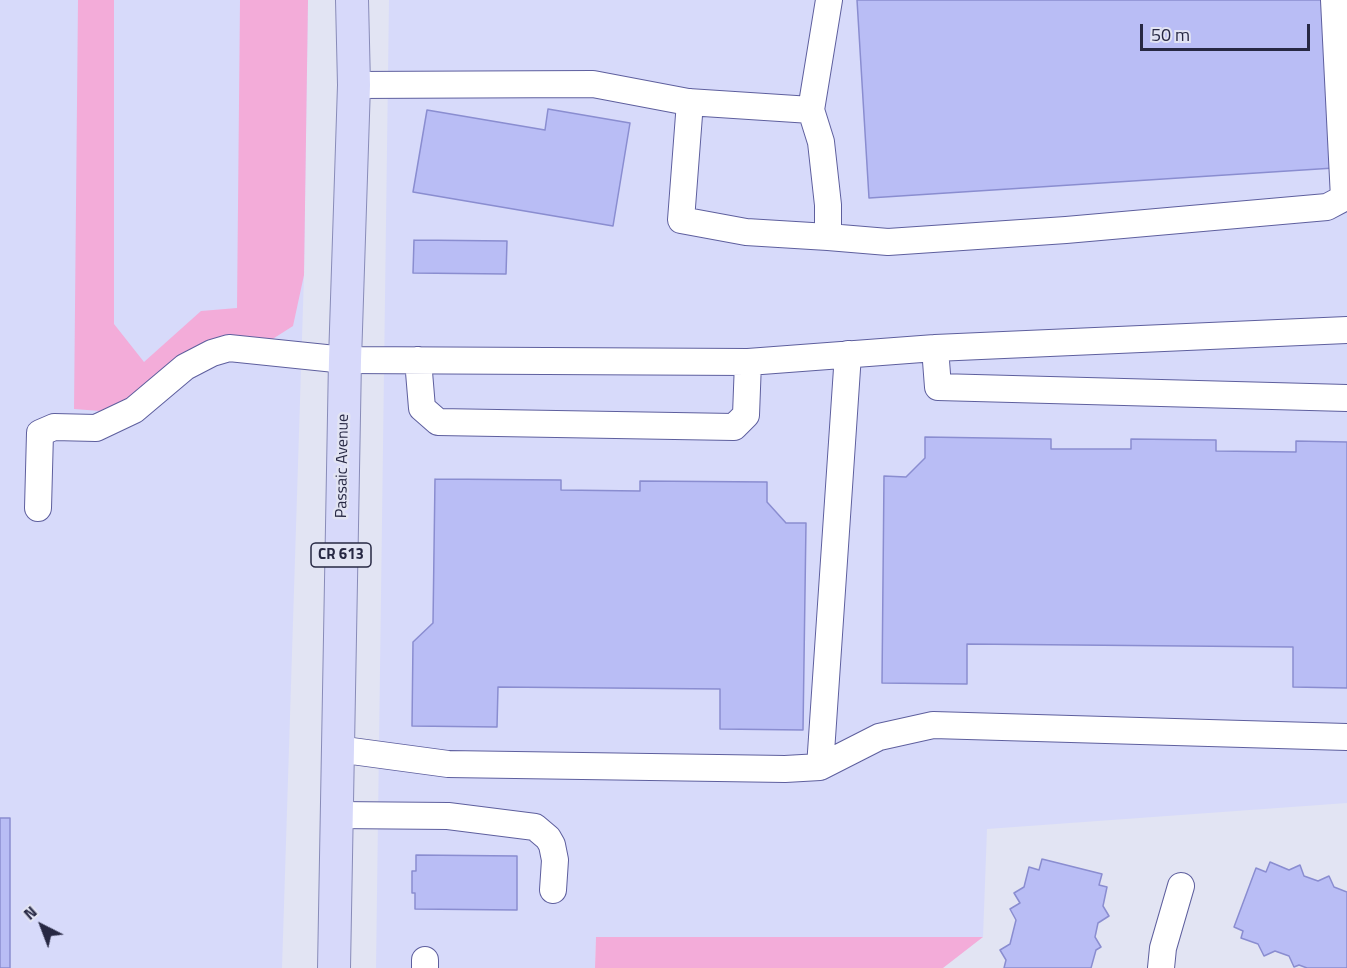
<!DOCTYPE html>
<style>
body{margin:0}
#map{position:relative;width:1347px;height:968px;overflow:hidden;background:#e2e4f3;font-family:"Titillium Web",sans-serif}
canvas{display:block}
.north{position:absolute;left:12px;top:896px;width:60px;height:60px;-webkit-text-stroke:4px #e2e4f3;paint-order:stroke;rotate:318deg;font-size:16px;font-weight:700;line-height:24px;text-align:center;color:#272843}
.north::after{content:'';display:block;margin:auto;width:21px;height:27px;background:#272843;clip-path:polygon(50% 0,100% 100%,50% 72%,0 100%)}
.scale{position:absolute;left:1140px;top:24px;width:170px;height:27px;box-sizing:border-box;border:3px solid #272843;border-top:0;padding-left:8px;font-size:18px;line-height:21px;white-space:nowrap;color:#272843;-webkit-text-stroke:4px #e2e4f3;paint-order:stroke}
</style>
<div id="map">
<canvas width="1347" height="968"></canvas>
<div class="north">N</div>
<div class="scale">50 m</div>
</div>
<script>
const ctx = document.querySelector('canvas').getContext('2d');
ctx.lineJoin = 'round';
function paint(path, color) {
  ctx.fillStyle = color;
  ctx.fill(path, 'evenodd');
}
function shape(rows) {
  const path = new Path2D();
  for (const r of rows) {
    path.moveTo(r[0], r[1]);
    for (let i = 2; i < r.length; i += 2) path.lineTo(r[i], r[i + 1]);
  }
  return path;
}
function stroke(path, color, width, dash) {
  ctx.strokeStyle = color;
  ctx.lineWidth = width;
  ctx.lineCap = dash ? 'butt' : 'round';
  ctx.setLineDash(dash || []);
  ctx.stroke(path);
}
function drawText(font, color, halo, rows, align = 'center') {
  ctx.font = font + ' "Titillium Web",sans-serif';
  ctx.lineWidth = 5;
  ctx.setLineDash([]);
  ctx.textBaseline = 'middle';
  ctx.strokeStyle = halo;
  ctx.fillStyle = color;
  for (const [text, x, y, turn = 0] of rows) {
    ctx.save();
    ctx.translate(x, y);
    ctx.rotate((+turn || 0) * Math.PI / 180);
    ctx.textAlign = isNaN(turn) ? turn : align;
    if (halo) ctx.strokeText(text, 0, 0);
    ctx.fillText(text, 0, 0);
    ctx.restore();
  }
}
const built = shape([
 [0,0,308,0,304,275,282,968,0,968],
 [389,0,1347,0,1347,803,987,829,983,937,596,937,595,968,376,968]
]);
const green = shape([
 [78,0,114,0,114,324,144,362,201,311,237,308,240,0,308,0,304,275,293,326,271,340,133,400,100,411,74,409],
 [596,937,983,937,943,968,595,968]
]);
const building = shape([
 [857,0,1324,0,1334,168,869,198,857,0],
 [548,109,630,123,613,226,413,192,427,110,545,130,548,109],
 [414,240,507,241,506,274,413,273,414,240],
 [925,437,1051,439,1051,449,1131,449,1131,439,1216,440,1216,451,1296,452,1296,441,1347,442,1347,688,1293,687,1293,647,967,644,967,684,882,683,884,476,906,477,925,458,925,437],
 [435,479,561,480,561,490,640,491,640,481,767,482,767,502,786,523,806,523,803,730,720,729,720,689,498,687,497,727,412,726,413,642,433,623,435,479],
 [0,818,10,818,10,968,0,968,0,818],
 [416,855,517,856,517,910,415,909,415,893,412,893,412,871,416,871,416,855],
 [1042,859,1102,874,1099,885,1107,887,1103,906,1109,916,1098,923,1095,937,1101,947,1096,950,1091,968,1004,968,1006,960,1000,950,1010,944,1016,920,1010,909,1020,903,1014,893,1024,887,1029,867,1039,870,1042,859],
 [1270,862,1289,870,1300,865,1304,876,1318,881,1329,876,1334,887,1347,892,1347,968,1307,968,1299,965,1294,967,1289,956,1275,951,1264,956,1258,944,1241,938,1243,931,1234,927,1256,868,1266,872,1270,862]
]);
const minor = shape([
 [829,0,811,110,821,142,828,205,828,237,888,242,1066,230,1327,207,1344,198,1334,0],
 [354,85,593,84,688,102,811,110],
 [690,102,681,220,746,232,828,237],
 [935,348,938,387,1347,398],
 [418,360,422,408,438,422,734,427,746,415,748,362],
 [38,508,40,433,54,427,96,428,134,410,185,367,212,353,229,348,345,360,748,362,935,348,1347,330],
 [337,749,448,764,785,769,820,767,879,737,933,725,1347,737],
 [820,767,848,354],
 [336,815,448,816,535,827,548,838,552,845,555,860,553,890],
 [425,968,425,960],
 [1161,968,1163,948,1181,886]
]);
const major = shape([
 [334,968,345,360,354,85,352,0]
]);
const shields = [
 [341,555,60]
];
const shieldNames = [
 ["CR 613",341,555]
];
const streetNames = [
 ["Passaic Avenue",343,466,-89]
];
paint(built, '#d7dafa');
paint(green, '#f3acd9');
paint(building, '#b9bdf5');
stroke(building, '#8a8dd0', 1.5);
stroke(minor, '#5e5f9e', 28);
stroke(major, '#888bb8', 34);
stroke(minor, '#fff', 26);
stroke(major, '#d7d9fa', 32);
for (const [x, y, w] of shields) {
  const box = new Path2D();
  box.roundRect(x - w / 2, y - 12, w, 24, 4.5);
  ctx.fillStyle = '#e2e4f3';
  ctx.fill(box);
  stroke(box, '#272843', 1.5);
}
drawText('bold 15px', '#272843', null, shieldNames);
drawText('16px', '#272843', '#e2e4f3', streetNames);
</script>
